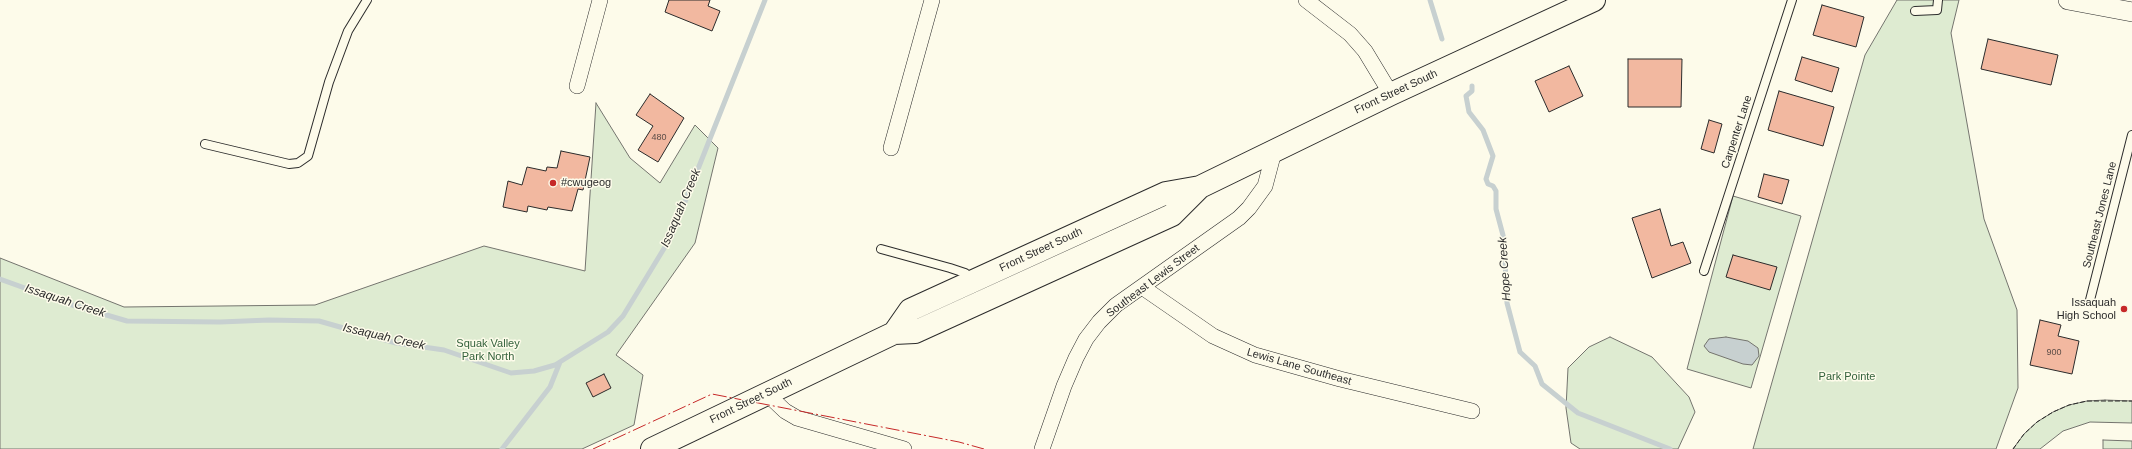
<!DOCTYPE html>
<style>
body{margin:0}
canvas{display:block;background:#fdfbea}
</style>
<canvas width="2132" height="449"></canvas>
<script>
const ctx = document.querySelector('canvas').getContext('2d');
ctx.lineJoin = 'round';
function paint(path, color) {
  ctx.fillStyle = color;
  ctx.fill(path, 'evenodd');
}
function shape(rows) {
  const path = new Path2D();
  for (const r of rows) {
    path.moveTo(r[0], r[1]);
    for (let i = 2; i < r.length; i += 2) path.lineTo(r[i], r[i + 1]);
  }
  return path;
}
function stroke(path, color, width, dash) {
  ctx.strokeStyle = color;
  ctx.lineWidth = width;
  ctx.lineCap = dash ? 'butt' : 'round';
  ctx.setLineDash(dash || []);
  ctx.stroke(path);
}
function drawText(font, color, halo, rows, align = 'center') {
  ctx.font = font + ' Helvetica,sans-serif';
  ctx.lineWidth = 3;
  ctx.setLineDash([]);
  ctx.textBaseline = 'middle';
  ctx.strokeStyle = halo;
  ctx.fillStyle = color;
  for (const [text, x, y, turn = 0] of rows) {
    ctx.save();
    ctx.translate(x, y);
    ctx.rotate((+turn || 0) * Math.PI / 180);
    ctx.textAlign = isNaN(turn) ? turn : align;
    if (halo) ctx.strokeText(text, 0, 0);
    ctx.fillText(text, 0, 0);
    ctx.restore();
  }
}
const green = shape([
 [1897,0,1959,0,1951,33,1984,219,2017,310,2018,388,1996,449,1753,449,1865,55,1897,0],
 [596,103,630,158,660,183,695,125,718,148,695,243,616,355,643,375,634,425,582,449,0,449,0,258,124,307,315,305,484,246,585,271,596,103],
 [1733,196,1801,216,1751,388,1687,369,1733,196],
 [1610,337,1652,357,1689,397,1695,412,1678,449,1580,449,1571,443,1566,408,1568,368,1589,347,1610,337],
 [2105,400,2132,401,2132,423,2090,422,2063,431,2040,449,2013,449,2024,434,2037,422,2053,412,2069,405,2087,401,2105,400],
 [2103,440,2132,441,2132,449,2103,449,2103,440]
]);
const water = shape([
 [1726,337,1748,341,1758,348,1759,356,1752,365,1743,364,1709,352,1704,346,1709,339,1726,337]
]);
const stream = shape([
 [1430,0,1442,39],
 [1472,86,1472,91,1466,96,1469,112,1483,130,1493,156,1486,179,1488,184,1493,186,1496,191,1496,209,1504,239,1507,303,1520,352,1535,366,1542,384,1578,413,1670,449],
 [0,279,69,304,127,321,220,322,269,320,319,321,396,343,444,350,511,373,534,371,555,365,608,332,623,316,671,237,765,0],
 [502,449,550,387,560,362]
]);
const building = shape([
 [669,0,710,0,708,6,720,11,712,31,665,12,669,0],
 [1822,5,1864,17,1856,47,1813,35,1822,5],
 [1988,39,2058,55,2051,85,1981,69,1988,39],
 [1802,57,1839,68,1832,92,1795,80,1802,57],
 [1628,59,1682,59,1681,107,1628,107,1628,59],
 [1569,66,1583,96,1549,112,1535,81,1569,66],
 [1779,91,1834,107,1823,146,1768,130,1779,91],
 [650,94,684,118,658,162,638,150,653,126,636,115,650,94],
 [1709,120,1722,124,1714,153,1701,149,1709,120],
 [561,151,590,157,583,190,578,189,572,211,548,207,547,210,528,206,527,212,503,207,508,181,522,185,527,167,546,171,547,167,557,168,561,151],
 [1764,174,1789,180,1782,204,1758,197,1764,174],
 [1660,209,1671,246,1683,242,1691,263,1652,278,1632,218,1660,209],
 [1733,255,1777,267,1770,290,1726,277,1733,255],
 [2040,320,2061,325,2058,336,2079,341,2072,374,2030,365,2040,320],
 [604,374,611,388,593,397,586,383,604,374]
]);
const service = shape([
 [1915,11,1937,10,1938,0],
 [205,144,289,164,298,163,308,156,329,82,348,31,367,0],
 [881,249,950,268,965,273,973,279],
 [1704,271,1792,0],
 [2090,300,2132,135]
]);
const minor = shape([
 [1306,0,1350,34,1365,51,1391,94],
 [577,86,600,0],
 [891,148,932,0],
 [1142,287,1213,336,1255,355,1340,379,1472,411],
 [766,393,785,411,797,418,904,449],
 [1042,449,1064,386,1076,358,1086,339,1099,322,1116,305,1239,218,1249,208,1265,186,1274,152]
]);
const tertiary = shape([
 [2068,0,2132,12]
]);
const secondary = shape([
 [894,333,910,310,1166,193,1200,187,1391,94,1594,0],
 [652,449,894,333,915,332,1172,215,1200,187]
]);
const fence = shape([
 [2013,449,2024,434,2037,422,2053,412,2069,405,2087,401,2132,401]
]);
const power = shape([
 [593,449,712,394,959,442,984,449]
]);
const markers = [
 [553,183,4,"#c62828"],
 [2124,309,4,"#c62828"]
];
const numberNames = [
 ["480",659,138],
 ["900",2054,353]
];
const streetNames = [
 ["Front Street South",1396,92,-25],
 ["Carpenter Lane",1737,132,-72],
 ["Southeast Jones Lane",2100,215,-76],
 ["Front Street South",1041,250,-25],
 ["Southeast Lewis Street",1153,281,-37],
 ["Lewis Lane Southeast",1299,367,16],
 ["Front Street South",751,401,-26]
];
const poiNames = [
 ["#cwugeog",561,183],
 ["Issaquah",2116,303,"right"],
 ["High School",2116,316,"right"]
];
const parkNames = [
 ["Squak Valley",488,344],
 ["Park North",488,357],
 ["Park Pointe",1847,377]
];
const waterNames = [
 ["Issaquah Creek",681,208,-67],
 ["Hope Creek",1505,269,-94],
 ["Issaquah Creek",65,301,18],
 ["Issaquah Creek",384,337,13]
];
paint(green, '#deebd1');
stroke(green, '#74746e', 1);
paint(water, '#c7d0d0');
stroke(water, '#74746e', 1);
stroke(stream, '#c7d0d0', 5);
paint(building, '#f2b8a0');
stroke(building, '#2b2b2b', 1);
stroke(service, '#2b2b2b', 10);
stroke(minor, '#2b2b2b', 16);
stroke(tertiary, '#2b2b2b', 20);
stroke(secondary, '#2b2b2b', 24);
stroke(service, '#fdfbea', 8);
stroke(minor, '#fdfbea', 15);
stroke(tertiary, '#fdfbea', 19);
stroke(secondary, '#fdfbea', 22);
stroke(fence, '#2b2b2b', 1, [5, 2]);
stroke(power, '#c62828', 1, [14, 3, 2, 3]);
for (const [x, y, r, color] of markers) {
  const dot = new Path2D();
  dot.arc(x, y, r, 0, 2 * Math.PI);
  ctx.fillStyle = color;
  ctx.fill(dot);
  stroke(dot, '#fdfbea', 1.5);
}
drawText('9px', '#5d4e48', null, numberNames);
drawText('11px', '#2b2b2b', '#fdfbea', streetNames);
drawText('11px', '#2b2b2b', '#fdfbea', poiNames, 'left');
drawText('11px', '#34623c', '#fdfbea', parkNames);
drawText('italic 12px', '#2b2b2b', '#fdfbea', waterNames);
</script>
